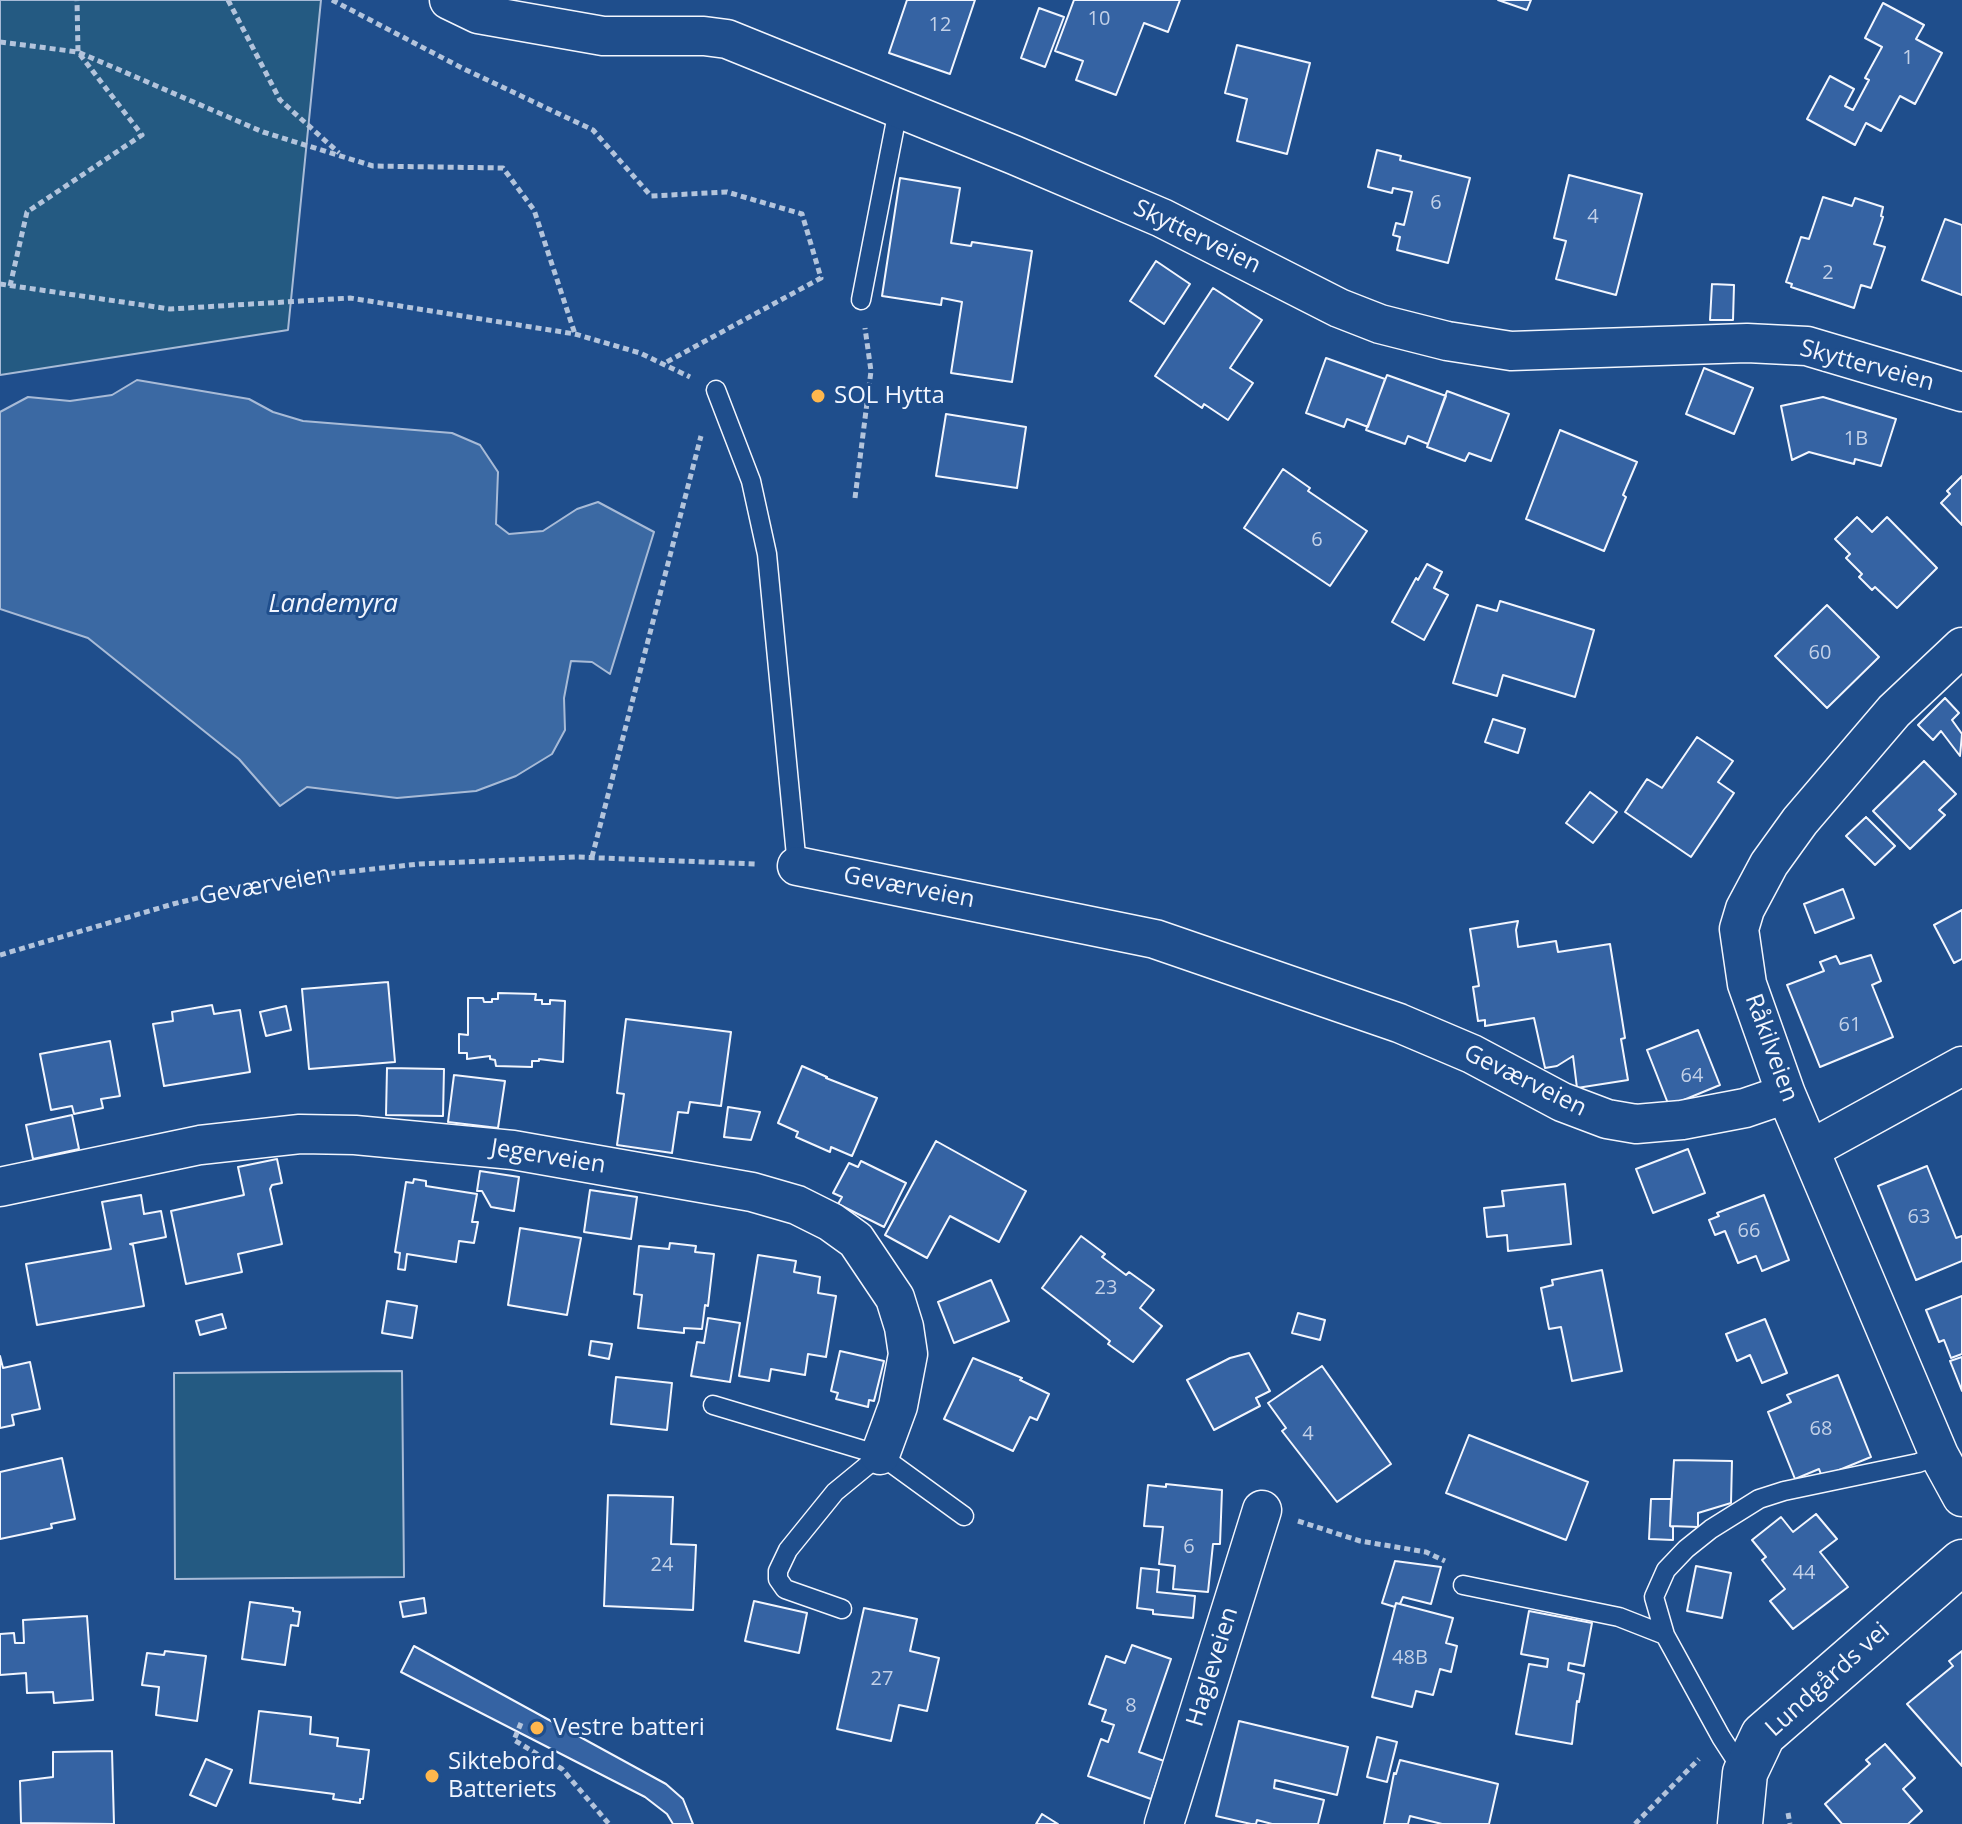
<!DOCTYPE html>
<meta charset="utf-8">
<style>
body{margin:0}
canvas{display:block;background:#1f4e8c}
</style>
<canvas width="1962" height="1824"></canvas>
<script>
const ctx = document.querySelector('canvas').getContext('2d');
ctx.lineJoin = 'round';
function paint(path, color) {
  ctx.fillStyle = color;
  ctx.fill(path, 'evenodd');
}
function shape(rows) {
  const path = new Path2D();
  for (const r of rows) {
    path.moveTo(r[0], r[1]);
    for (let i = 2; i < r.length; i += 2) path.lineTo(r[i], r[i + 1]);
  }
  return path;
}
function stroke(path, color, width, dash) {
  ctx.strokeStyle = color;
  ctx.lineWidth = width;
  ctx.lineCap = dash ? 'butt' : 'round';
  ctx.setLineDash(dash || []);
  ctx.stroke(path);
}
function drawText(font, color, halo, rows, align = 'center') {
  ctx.font = font + ' "Open Sans",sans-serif';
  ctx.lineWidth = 6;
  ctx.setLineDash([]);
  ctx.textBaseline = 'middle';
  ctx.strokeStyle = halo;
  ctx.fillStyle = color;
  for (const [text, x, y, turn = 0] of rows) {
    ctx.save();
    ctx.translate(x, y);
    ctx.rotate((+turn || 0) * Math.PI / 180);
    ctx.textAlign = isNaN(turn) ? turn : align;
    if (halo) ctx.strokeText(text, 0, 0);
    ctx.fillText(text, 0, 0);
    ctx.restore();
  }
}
const green = shape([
 [0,0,321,0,288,330,0,375,0,0],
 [402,1371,404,1577,175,1579,174,1373,402,1371]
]);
const water = shape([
 [137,380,249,399,273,412,303,421,452,433,480,445,498,472,496,524,509,534,543,531,577,509,598,502,654,532,610,674,592,662,571,661,564,698,565,730,552,754,516,776,476,791,397,798,307,787,280,806,239,759,88,638,0,609,0,412,28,397,70,401,112,395,137,380]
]);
const building = shape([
 [907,0,975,0,950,74,889,53,907,0],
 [1074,0,1180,0,1168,32,1144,23,1116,95,1076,80,1083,61,1055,51,1074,0],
 [1498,0,1531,0,1527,10,1498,0],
 [1883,3,1924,25,1916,39,1942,53,1915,104,1900,96,1881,131,1866,123,1855,145,1807,119,1830,76,1854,89,1845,106,1853,110,1869,80,1865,78,1882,47,1865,38,1883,3],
 [1039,8,1064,17,1045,67,1021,58,1039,8],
 [1237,45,1310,63,1287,154,1237,141,1247,99,1225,93,1237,45],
 [1377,150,1401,156,1400,160,1470,178,1448,263,1397,250,1400,237,1393,235,1396,223,1404,225,1412,192,1393,188,1392,193,1368,187,1377,150],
 [1569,175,1642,194,1616,295,1556,279,1566,241,1554,238,1569,175],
 [900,178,960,188,951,243,971,246,972,242,1032,251,1012,382,951,373,962,302,942,298,941,305,882,296,900,178],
 [1823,197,1852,206,1855,198,1883,207,1881,216,1883,217,1874,244,1885,247,1871,288,1861,285,1854,308,1791,287,1792,284,1786,282,1801,237,1809,239,1823,197],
 [1945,219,1962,225,1962,295,1922,280,1945,219],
 [1156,261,1190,284,1164,324,1130,301,1156,261],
 [1712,284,1734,285,1733,320,1710,320,1712,284],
 [1213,288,1262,320,1230,368,1253,383,1228,420,1204,404,1202,408,1155,376,1213,288],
 [1326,358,1385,379,1368,427,1347,419,1344,427,1306,413,1326,358],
 [1704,368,1753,388,1734,434,1686,414,1704,368],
 [1387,375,1446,396,1428,444,1408,436,1405,444,1366,430,1387,375],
 [1447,391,1509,414,1491,461,1469,453,1465,461,1427,447,1447,391],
 [1823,397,1896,419,1881,466,1855,459,1854,464,1809,452,1792,460,1781,406,1823,397],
 [946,414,1026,427,1017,488,936,476,946,414],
 [1560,430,1637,462,1623,495,1626,497,1604,551,1526,519,1560,430],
 [1283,469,1310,488,1308,491,1367,531,1330,586,1244,528,1283,469],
 [1962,476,1962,525,1941,503,1950,494,1947,491,1962,476],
 [1857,517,1872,532,1887,517,1937,568,1897,608,1875,587,1872,590,1859,577,1862,574,1846,558,1850,554,1835,539,1857,517],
 [1427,564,1442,572,1434,588,1448,595,1424,640,1392,622,1416,578,1418,580,1427,564],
 [1500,601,1594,630,1575,697,1503,675,1497,696,1453,683,1477,605,1497,611,1500,601],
 [1827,605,1879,657,1827,708,1775,656,1827,605],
 [1945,698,1959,713,1952,720,1962,734,1960,756,1941,731,1933,740,1918,725,1945,698],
 [1493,719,1525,729,1518,753,1485,742,1493,719],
 [1697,737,1733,761,1718,782,1734,793,1691,857,1625,812,1647,779,1662,788,1697,737],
 [1924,761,1956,794,1939,810,1945,815,1910,849,1873,811,1924,761],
 [1590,792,1617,812,1593,843,1566,823,1590,792],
 [1866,817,1895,846,1875,865,1846,836,1866,817],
 [1843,889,1854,918,1815,933,1804,904,1843,889],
 [1962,910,1962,959,1954,963,1934,925,1962,910],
 [1518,921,1516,930,1518,947,1556,941,1558,952,1610,944,1625,1038,1621,1039,1628,1080,1577,1088,1573,1056,1557,1066,1545,1068,1534,1018,1485,1026,1485,1020,1478,1021,1473,987,1479,986,1470,929,1518,921],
 [1871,955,1881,981,1872,985,1893,1037,1820,1067,1787,985,1824,971,1820,962,1836,956,1840,964,1871,955],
 [388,982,395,1062,309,1069,302,989,388,982],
 [498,993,536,994,535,1000,542,1000,542,1004,550,1004,550,1000,565,1001,563,1062,539,1059,539,1061,532,1061,532,1067,496,1066,495,1060,490,1059,490,1056,467,1059,467,1053,459,1053,459,1034,468,1035,468,998,483,998,484,1002,492,1002,492,999,498,999,498,993],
 [212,1005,214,1014,240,1010,250,1072,164,1086,153,1024,173,1021,172,1012,212,1005],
 [286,1006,291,1030,266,1036,260,1012,286,1006],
 [626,1019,731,1032,721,1106,690,1102,688,1113,678,1112,672,1153,617,1145,624,1094,617,1093,626,1019],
 [1698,1030,1720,1085,1669,1106,1647,1050,1698,1030],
 [110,1041,120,1096,101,1099,103,1108,74,1114,72,1106,51,1110,40,1054,110,1041],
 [802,1066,827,1077,826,1078,877,1098,852,1156,831,1147,830,1152,796,1137,798,1132,778,1123,802,1066],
 [387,1068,444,1069,443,1116,386,1115,387,1068],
 [454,1075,505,1081,498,1128,448,1122,454,1075],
 [728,1107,760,1112,751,1140,724,1137,728,1107],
 [72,1115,79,1149,33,1159,26,1125,72,1115],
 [936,1141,1026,1191,999,1242,950,1216,927,1258,885,1235,936,1141],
 [1688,1149,1705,1193,1653,1213,1636,1169,1688,1149],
 [277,1159,282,1183,272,1185,270,1189,282,1244,238,1254,242,1272,186,1284,171,1211,244,1195,238,1167,277,1159],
 [861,1161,906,1183,884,1227,838,1204,842,1197,833,1193,849,1163,858,1167,861,1161],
 [1927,1166,1956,1238,1962,1236,1962,1261,1916,1280,1878,1186,1927,1166],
 [480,1171,519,1177,514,1211,491,1207,482,1191,477,1191,480,1171],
 [414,1179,426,1181,426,1186,477,1194,472,1222,478,1222,474,1243,459,1241,456,1262,407,1254,405,1270,398,1269,400,1253,395,1252,406,1182,413,1183,414,1179],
 [1565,1184,1571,1244,1508,1251,1507,1235,1487,1237,1484,1208,1504,1206,1502,1191,1565,1184],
 [590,1190,637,1197,631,1239,584,1232,590,1190],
 [141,1195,144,1214,161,1211,166,1237,130,1244,133,1245,144,1306,37,1325,26,1264,111,1249,102,1202,141,1195],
 [1764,1195,1789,1260,1762,1271,1756,1256,1738,1263,1725,1231,1715,1235,1709,1220,1719,1216,1717,1213,1764,1195],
 [520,1228,581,1238,567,1315,508,1305,520,1228],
 [1081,1236,1105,1254,1102,1257,1126,1275,1129,1272,1154,1290,1140,1308,1162,1326,1133,1362,1108,1344,1110,1341,1042,1288,1081,1236],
 [670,1243,696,1246,695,1252,714,1254,708,1306,705,1305,702,1329,684,1328,684,1333,638,1328,642,1295,634,1294,639,1246,669,1249,670,1243],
 [758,1255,796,1261,794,1272,820,1277,818,1293,836,1296,826,1357,808,1354,805,1375,771,1369,769,1381,739,1376,758,1255],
 [1602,1270,1622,1371,1572,1381,1561,1327,1549,1329,1541,1288,1553,1285,1552,1280,1602,1270],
 [991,1280,1009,1321,954,1343,938,1302,991,1280],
 [1962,1296,1962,1354,1951,1358,1944,1340,1939,1342,1926,1310,1962,1296],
 [387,1301,417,1306,412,1338,382,1333,387,1301],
 [1298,1313,1325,1320,1320,1340,1292,1333,1298,1313],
 [222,1314,226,1328,200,1335,196,1321,222,1314],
 [708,1318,740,1323,730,1382,691,1376,697,1342,704,1343,708,1318],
 [1765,1319,1787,1373,1762,1383,1750,1355,1737,1361,1726,1334,1765,1319],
 [591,1341,612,1344,609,1359,589,1355,591,1341],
 [840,1351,884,1361,874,1401,869,1400,868,1407,836,1399,838,1393,831,1391,840,1351],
 [1249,1353,1270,1391,1256,1398,1260,1406,1214,1430,1187,1380,1230,1358,1249,1353],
 [0,1356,3,1368,30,1362,40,1409,12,1415,14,1425,0,1428,0,1356],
 [1962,1357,1962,1391,1950,1361,1962,1357],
 [973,1358,1022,1378,1020,1380,1049,1394,1037,1420,1030,1417,1013,1451,944,1419,973,1358],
 [1322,1366,1391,1464,1337,1502,1282,1431,1286,1428,1268,1403,1322,1366],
 [1838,1375,1871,1457,1822,1477,1819,1469,1795,1479,1768,1412,1791,1402,1787,1395,1838,1375],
 [616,1377,672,1383,667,1430,611,1424,616,1377],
 [1469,1435,1588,1482,1566,1540,1446,1493,1469,1435],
 [62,1458,75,1519,51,1524,52,1528,0,1539,0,1472,62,1458],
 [1674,1460,1732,1461,1731,1503,1698,1513,1698,1527,1670,1526,1674,1460],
 [1166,1484,1222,1490,1220,1544,1213,1544,1208,1592,1173,1589,1175,1566,1159,1564,1163,1527,1144,1526,1148,1485,1166,1487,1166,1484],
 [608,1495,673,1497,671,1544,696,1545,693,1610,604,1606,608,1495],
 [1651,1499,1671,1499,1670,1526,1673,1527,1673,1540,1649,1539,1651,1499],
 [1816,1514,1837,1539,1820,1552,1848,1587,1793,1629,1770,1601,1785,1589,1762,1560,1766,1557,1752,1540,1781,1517,1793,1532,1816,1514],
 [1395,1561,1441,1567,1431,1604,1403,1597,1400,1604,1396,1603,1395,1607,1382,1603,1395,1561],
 [1696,1566,1731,1573,1722,1618,1687,1611,1696,1566],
 [1141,1568,1159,1570,1157,1592,1195,1596,1193,1618,1153,1614,1153,1610,1137,1608,1141,1568],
 [424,1598,426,1613,403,1617,400,1602,424,1598],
 [754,1601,807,1613,799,1653,745,1641,754,1601],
 [250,1602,293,1608,293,1611,300,1612,298,1626,291,1625,285,1665,242,1659,250,1602],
 [1396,1603,1453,1618,1446,1643,1457,1646,1451,1672,1440,1669,1433,1695,1416,1691,1412,1707,1372,1697,1396,1603],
 [864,1608,917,1619,910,1651,939,1658,927,1711,899,1705,891,1741,837,1729,864,1608],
 [1529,1611,1592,1623,1584,1666,1569,1663,1568,1670,1584,1674,1579,1702,1577,1701,1572,1744,1516,1734,1529,1664,1547,1667,1548,1659,1521,1654,1529,1611],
 [87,1616,93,1700,54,1703,53,1692,27,1693,26,1673,0,1675,0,1634,14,1633,15,1643,24,1643,23,1620,87,1616],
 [1132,1645,1171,1659,1139,1752,1164,1761,1151,1799,1088,1776,1101,1739,1108,1742,1114,1725,1102,1721,1106,1710,1089,1704,1106,1656,1125,1663,1132,1645],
 [414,1646,666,1784,683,1799,693,1824,673,1824,667,1814,645,1797,401,1672,414,1646],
 [165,1651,206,1656,197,1721,156,1715,159,1687,142,1685,147,1653,164,1655,165,1651],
 [1962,1651,1962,1766,1907,1704,1953,1666,1949,1661,1962,1651],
 [259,1711,311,1717,310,1734,338,1738,337,1746,369,1750,363,1799,360,1799,360,1803,333,1799,334,1794,250,1783,259,1711],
 [1239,1721,1348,1747,1337,1795,1275,1780,1274,1788,1324,1800,1318,1824,1272,1824,1257,1820,1256,1824,1251,1824,1216,1816,1239,1721],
 [1377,1737,1397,1742,1387,1782,1367,1777,1377,1737],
 [1885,1744,1915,1778,1903,1789,1922,1811,1908,1824,1842,1824,1825,1804,1870,1764,1866,1760,1885,1744],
 [112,1751,114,1824,21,1823,20,1781,53,1777,53,1752,112,1751],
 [206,1759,232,1770,216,1806,190,1795,206,1759],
 [1400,1760,1498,1784,1489,1824,1442,1824,1410,1816,1408,1824,1384,1824,1394,1773,1396,1774,1400,1760],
 [1042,1814,1058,1824,1036,1824,1042,1814]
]);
const path = shape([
 [228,0,280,100,339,153],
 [332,0,462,68,593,130,651,196,727,192,802,214,821,278,663,364],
 [0,42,78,52,263,132,373,166,503,168,534,210,575,334],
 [0,284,170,309,350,298,575,334,640,353,690,377],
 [10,286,27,212,142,135,78,52,77,0],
 [855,498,871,371,865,328],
 [592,857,701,436],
 [0,955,173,904,271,880,419,864,576,857,757,864],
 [1298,1521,1360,1541,1426,1552,1445,1561],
 [521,1723,514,1740,562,1769,609,1824],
 [1788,1813,1790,1824],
 [1635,1824,1699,1759]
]);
const lane = shape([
 [861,300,898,110],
 [716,390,751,481,767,554,797,866],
 [713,1405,880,1455,964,1516],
 [1463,1585,1619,1617,1665,1635],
 [842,1609,785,1589,778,1579,778,1571,788,1550,835,1492,880,1455],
 [1743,1771,1721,1737,1665,1635,1654,1597,1666,1570,1686,1549,1711,1529,1759,1499,1784,1491,1918,1463,1939,1455]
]);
const street = shape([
 [449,0,478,14,603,36,704,36,727,39,1014,155,1162,218,1339,308,1380,324,1447,341,1511,351,1747,343,1807,346,1962,392],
 [1962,647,1894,711,1800,821,1769,864,1745,909,1739,929,1747,984,1786,1094,1939,1455,1962,1497],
 [797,866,1155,939,1399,1023,1472,1054,1562,1102,1607,1119,1636,1124,1682,1120,1745,1108,1786,1094],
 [1811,1149,1962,1066],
 [0,1187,200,1145,300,1134,355,1135,513,1150,752,1192,797,1205,831,1222,856,1240,895,1298,904,1327,908,1354,898,1406,880,1455],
 [1164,1824,1262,1510]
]);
const secondary = shape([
 [1740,1824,1745,1773,1763,1735,1962,1562]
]);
const markers = [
 [818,396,8,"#ffb74d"],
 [537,1728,8,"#ffb74d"],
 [432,1776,8,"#ffb74d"]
];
const numberNames = [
 ["10",1099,19],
 ["12",940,25],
 ["1",1908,58],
 ["6",1436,203],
 ["4",1593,217],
 ["2",1828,273],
 ["1B",1856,439],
 ["6",1317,540],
 ["60",1820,653],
 ["61",1850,1025],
 ["64",1692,1076],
 ["63",1919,1217],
 ["66",1749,1231],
 ["23",1106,1288],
 ["68",1821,1429],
 ["4",1308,1434],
 ["6",1189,1547],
 ["24",662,1565],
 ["44",1804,1573],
 ["48B",1410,1658],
 ["27",882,1679],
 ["8",1131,1706]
];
const streetNames = [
 ["Skytterveien",1197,237,26],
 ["Skytterveien",1867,366,15],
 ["Geværveien",265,886,-10],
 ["Geværveien",909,888,11],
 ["Råkilveien",1771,1048,70],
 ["Geværveien",1525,1081,26],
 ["Jegerveien",548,1157,9],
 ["Hagleveien",1213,1667,-73],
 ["Lundgårds vei",1828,1680,-42]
];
const poiNames = [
 ["SOL Hytta",834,396],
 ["Vestre batteri",553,1728],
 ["Siktebord",448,1762],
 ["Batteriets",448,1790]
];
const waterNames = [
 ["Landemyra",333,605]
];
paint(green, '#245a82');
stroke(green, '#a8bbd7', 2);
paint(water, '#3b69a3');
stroke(water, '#a8bbd7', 2);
paint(building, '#3563a3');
stroke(building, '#f2f6ff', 2);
stroke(lane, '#f2f6ff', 21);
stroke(street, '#f2f6ff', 41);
stroke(secondary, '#f2f6ff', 47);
stroke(path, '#b3c4dc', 5, [6, 4]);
stroke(lane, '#1f4e8c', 18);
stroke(street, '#1f4e8c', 38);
stroke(secondary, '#1f4e8c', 44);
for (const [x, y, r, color] of markers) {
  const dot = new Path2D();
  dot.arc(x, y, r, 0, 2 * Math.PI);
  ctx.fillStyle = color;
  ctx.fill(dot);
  stroke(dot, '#1f4e8c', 3);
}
drawText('20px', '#c3d1e8', null, numberNames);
drawText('24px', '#f2f6ff', '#1f4e8c', streetNames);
drawText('24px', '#f2f6ff', '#1f4e8c', poiNames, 'left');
drawText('italic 26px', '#f2f6ff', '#1f4e8c', waterNames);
</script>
